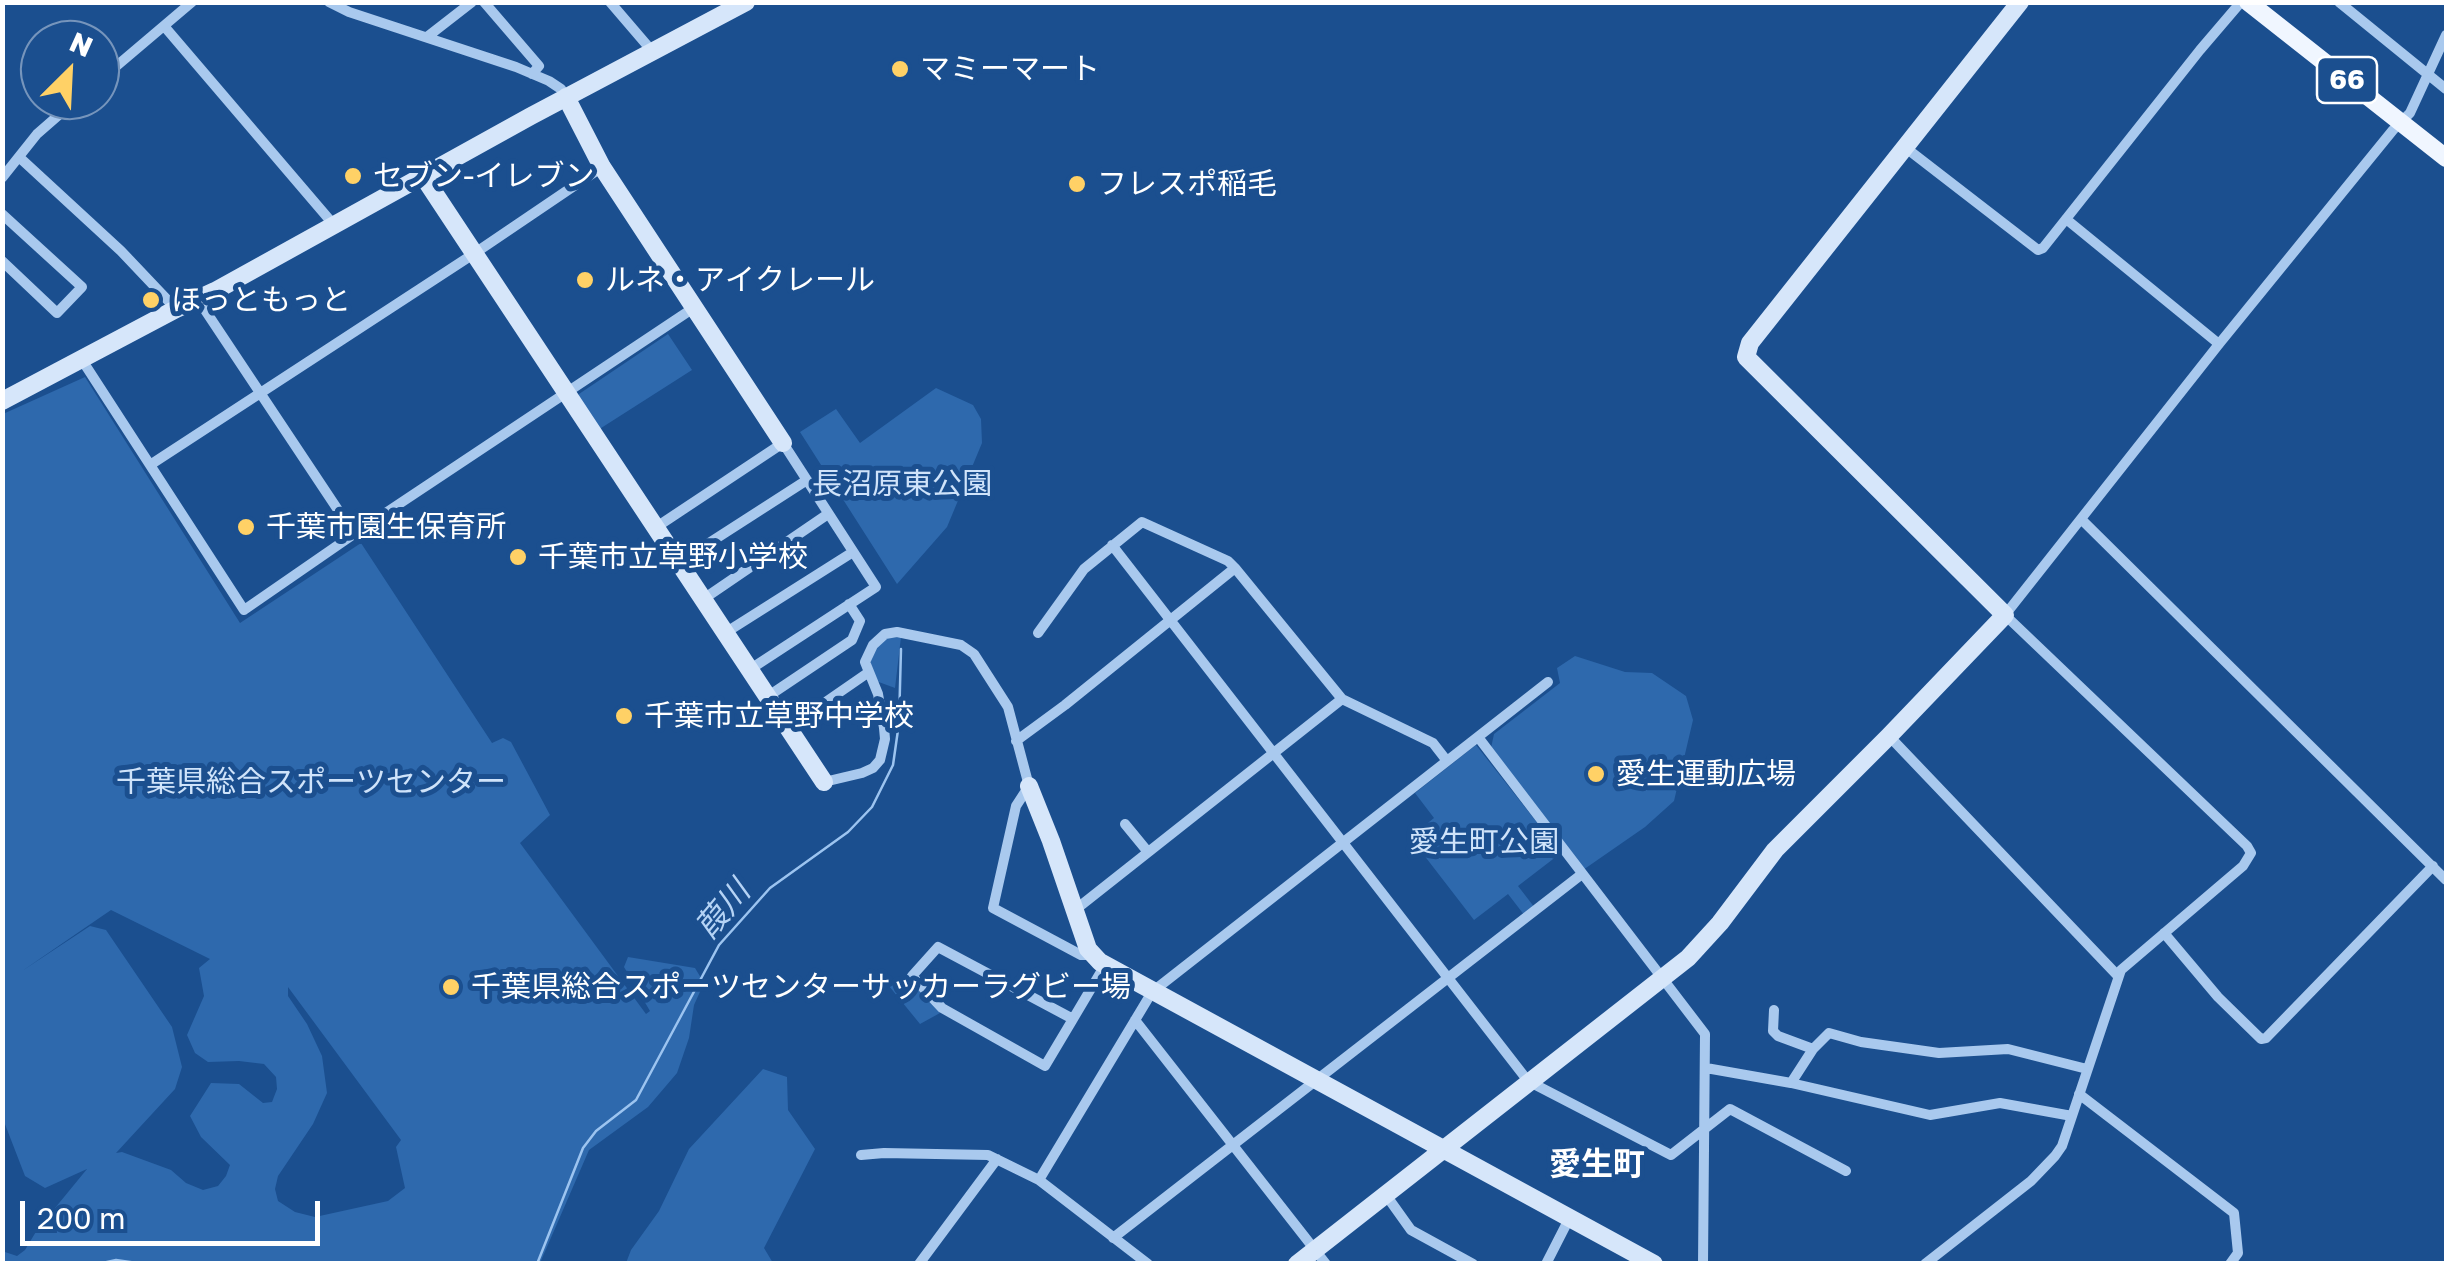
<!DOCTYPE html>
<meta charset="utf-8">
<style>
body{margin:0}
#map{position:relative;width:2449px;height:1266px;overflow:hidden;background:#1b4f8f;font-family:"Golos Text",sans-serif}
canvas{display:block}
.frame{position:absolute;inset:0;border:5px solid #fff;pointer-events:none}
.north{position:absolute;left:20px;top:20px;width:100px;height:100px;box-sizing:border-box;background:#1b4f8f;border:2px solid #7695bc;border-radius:50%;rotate:24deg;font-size:28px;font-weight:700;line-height:40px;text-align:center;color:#fff}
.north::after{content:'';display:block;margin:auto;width:35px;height:45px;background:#ffd166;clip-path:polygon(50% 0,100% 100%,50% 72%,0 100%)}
.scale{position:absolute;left:20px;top:1201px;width:300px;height:45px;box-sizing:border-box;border:5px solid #fff;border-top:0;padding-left:12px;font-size:30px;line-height:35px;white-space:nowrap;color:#fff;-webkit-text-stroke:8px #1b4f8f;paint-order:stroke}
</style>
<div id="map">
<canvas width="2449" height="1266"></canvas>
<div class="frame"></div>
<div class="north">N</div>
<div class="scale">200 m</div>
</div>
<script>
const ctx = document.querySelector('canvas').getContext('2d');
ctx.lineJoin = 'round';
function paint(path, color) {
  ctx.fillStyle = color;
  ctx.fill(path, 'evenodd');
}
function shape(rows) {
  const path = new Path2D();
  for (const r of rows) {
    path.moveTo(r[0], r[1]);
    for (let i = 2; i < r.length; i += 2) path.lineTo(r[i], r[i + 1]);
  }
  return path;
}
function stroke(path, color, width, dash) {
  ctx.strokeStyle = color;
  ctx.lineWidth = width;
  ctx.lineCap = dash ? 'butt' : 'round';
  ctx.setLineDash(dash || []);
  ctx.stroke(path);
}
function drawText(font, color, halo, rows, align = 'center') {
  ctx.font = font + ' "Golos Text","Noto Sans JP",sans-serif';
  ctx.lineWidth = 10;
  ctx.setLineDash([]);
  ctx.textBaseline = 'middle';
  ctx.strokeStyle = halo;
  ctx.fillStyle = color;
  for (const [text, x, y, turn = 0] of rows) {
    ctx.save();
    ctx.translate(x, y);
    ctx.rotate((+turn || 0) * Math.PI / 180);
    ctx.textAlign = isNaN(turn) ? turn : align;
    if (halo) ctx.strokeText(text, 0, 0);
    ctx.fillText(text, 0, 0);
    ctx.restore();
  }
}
const green = shape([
 [668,334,692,370,598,430,577,400,579,394],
 [85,377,240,623,361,543,492,743,503,738,511,742,550,815,520,843,646,1014,650,1011,624,967,628,957,695,968,704,983,694,1005,689,1038,677,1073,648,1107,589,1150,540,1263,3,1263,3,1247,5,1252,17,1256,25,1250,37,1230,87,1169,45,1188,25,1176,3,1119,3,414],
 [111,910,210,959,199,968,204,996,187,1035,195,1053,208,1062,239,1061,264,1064,276,1077,277,1089,272,1102,263,1103,239,1084,211,1083,190,1116,201,1137,230,1165,226,1176,218,1186,203,1190,186,1183,171,1170,122,1152,116,1153,175,1089,182,1067,172,1027,106,930,90,926,22,971],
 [288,987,401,1140,396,1147,405,1188,388,1201,315,1217,295,1212,278,1201,275,1189,278,1176,313,1124,327,1093,322,1056,307,1024,288,996],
 [936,388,973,405,981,419,982,443,947,527,897,584,800,432,836,409,860,443],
 [901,637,895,688,876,681,871,668,871,659,876,646,887,638],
 [1575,656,1625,672,1652,673,1686,696,1693,720,1674,801,1645,827,1583,870,1491,748,1494,734,1560,683,1557,668],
 [1476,745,1561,853,1518,886,1535,908,1525,916,1508,894,1474,920,1410,837,1434,818,1415,793],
 [904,975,940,1013,920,1024,889,986],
 [763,1069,787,1077,788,1110,815,1149,764,1248,773,1263,626,1263,631,1250,659,1211,689,1149]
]);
const stream = shape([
 [98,1264,116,1260,144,1264],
 [537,1264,583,1148,596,1131,636,1100,719,945,770,888,848,832,872,807,893,765,899,723,901,649]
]);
const street = shape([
 [329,2,349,12,516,67,549,81,561,89,566,97],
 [484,2,539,66,532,74],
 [610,2,652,51],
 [2339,2,2446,89],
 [164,26,334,225],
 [427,37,472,2],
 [100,80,192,2],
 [1906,148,2038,250,2043,248,2200,50,2241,2],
 [19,157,121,251,176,309],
 [2,178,37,134,76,100],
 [2,214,82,287,57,313,2,261],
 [2066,219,2219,344],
 [197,298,354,534],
 [82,360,244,610,354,534,695,307],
 [150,465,475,253,602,167],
 [2081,519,2446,880],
 [655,528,783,443,876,587,749,670],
 [1112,545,1528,1081,1671,1155,1730,1109,1846,1171],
 [678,563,807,480],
 [702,600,828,514],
 [725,633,853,552],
 [1038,633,1084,569,1142,522,1228,561,1235,568,1342,699,1433,743,1447,761],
 [767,697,852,640,860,621,849,604],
 [788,728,869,672],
 [1889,736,2118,976],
 [1478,737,1705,1034,1703,1264],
 [1016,741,1065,705,1235,568],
 [824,782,862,773,873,768,880,760,885,739,884,728,878,694,865,662,873,645,885,634,897,632,961,645,974,654,1008,707,1029,786,1016,806,993,908,1081,955,1091,955],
 [1125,824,1148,852],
 [1075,910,1342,699],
 [2164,933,2218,997,2261,1039,2266,1038,2433,866],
 [1774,1010,1773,1031,1778,1036,1813,1049],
 [1073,1019,938,947,912,976,942,1008,1045,1066,1073,1019,1105,965],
 [1135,1020,1326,1264],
 [1706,1068,1791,1083,1930,1115,2000,1103,2072,1116],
 [1791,1083,1813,1049,1829,1033,1861,1042,1939,1053,2008,1049,2087,1069],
 [2079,1094,2234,1213,2238,1253,2230,1264],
 [861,1155,884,1153,988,1155,1039,1180,1148,1264],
 [1039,1180,1152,992,1548,682],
 [1386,1195,1411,1230,1473,1264],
 [1113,1238,1582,874],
 [919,1264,997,1159],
 [1546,1264,1570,1217],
 [1925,1264,2031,1181,2055,1156,2062,1146,2121,970,2243,866,2251,853,2247,846,2005,615,2219,344,2393,130,2410,113,2446,35]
]);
const secondary = shape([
 [566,97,602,167,783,443],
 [423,176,824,782],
 [2,401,176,309,215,291,531,116,746,2],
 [1029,786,1051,841,1088,949,1100,962,1654,1264],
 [1297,1264,1688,958,1720,923,1775,850,1889,736,2005,615,1746,357,1750,343,2020,2]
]);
const primary = shape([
 [2248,2,2446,158]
]);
const markers = [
 [900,69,10,"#ffd166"],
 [353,176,10,"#ffd166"],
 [1077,184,10,"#ffd166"],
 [585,280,10,"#ffd166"],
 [151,300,10,"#ffd166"],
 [246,527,10,"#ffd166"],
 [518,557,10,"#ffd166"],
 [624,716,10,"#ffd166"],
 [1596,774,10,"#ffd166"],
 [451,987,10,"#ffd166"]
];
const shields = [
 [2347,80,60]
];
const shieldNames = [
 ["66",2347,80]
];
const poiNames = [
 ["マミーマート",920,69],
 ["セブン-イレブン",373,176],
 ["フレスポ稲毛",1097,184],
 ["ルネ・アイクレール",605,280],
 ["ほっともっと",171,300],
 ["千葉市園生保育所",266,527],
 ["千葉市立草野小学校",538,557],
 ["千葉市立草野中学校",644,716],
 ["愛生運動広場",1616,774],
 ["千葉県総合スポーツセンターサッカーラグビー場",471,987]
];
const parkNames = [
 ["長沼原東公園",902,484],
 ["千葉県総合スポーツセンター",311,782],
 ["愛生町公園",1484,842]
];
const waterNames = [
 ["葭川",723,910,-50]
];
const neighbourhoodNames = [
 ["愛生町",1597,1165]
];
paint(green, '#2e69ad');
stroke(stream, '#9cc4f0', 2.5);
stroke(street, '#a9c9ee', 10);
stroke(secondary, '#d6e6fa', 18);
stroke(primary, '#f0f6ff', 18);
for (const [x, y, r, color] of markers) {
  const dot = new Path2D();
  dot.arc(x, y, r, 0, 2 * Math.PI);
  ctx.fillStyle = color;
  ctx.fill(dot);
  stroke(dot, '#1b4f8f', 4);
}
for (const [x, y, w] of shields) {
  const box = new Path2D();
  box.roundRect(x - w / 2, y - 23, w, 46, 8);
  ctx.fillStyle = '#1b4f8f';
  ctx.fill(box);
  stroke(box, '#fff', 2.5);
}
drawText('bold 28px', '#fff', null, shieldNames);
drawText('30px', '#fff', '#1b4f8f', poiNames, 'left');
drawText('30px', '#cfe3fa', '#1b4f8f', parkNames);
drawText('italic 32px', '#b5d3f5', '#1b4f8f', waterNames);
drawText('bold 32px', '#fff', '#1b4f8f', neighbourhoodNames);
</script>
